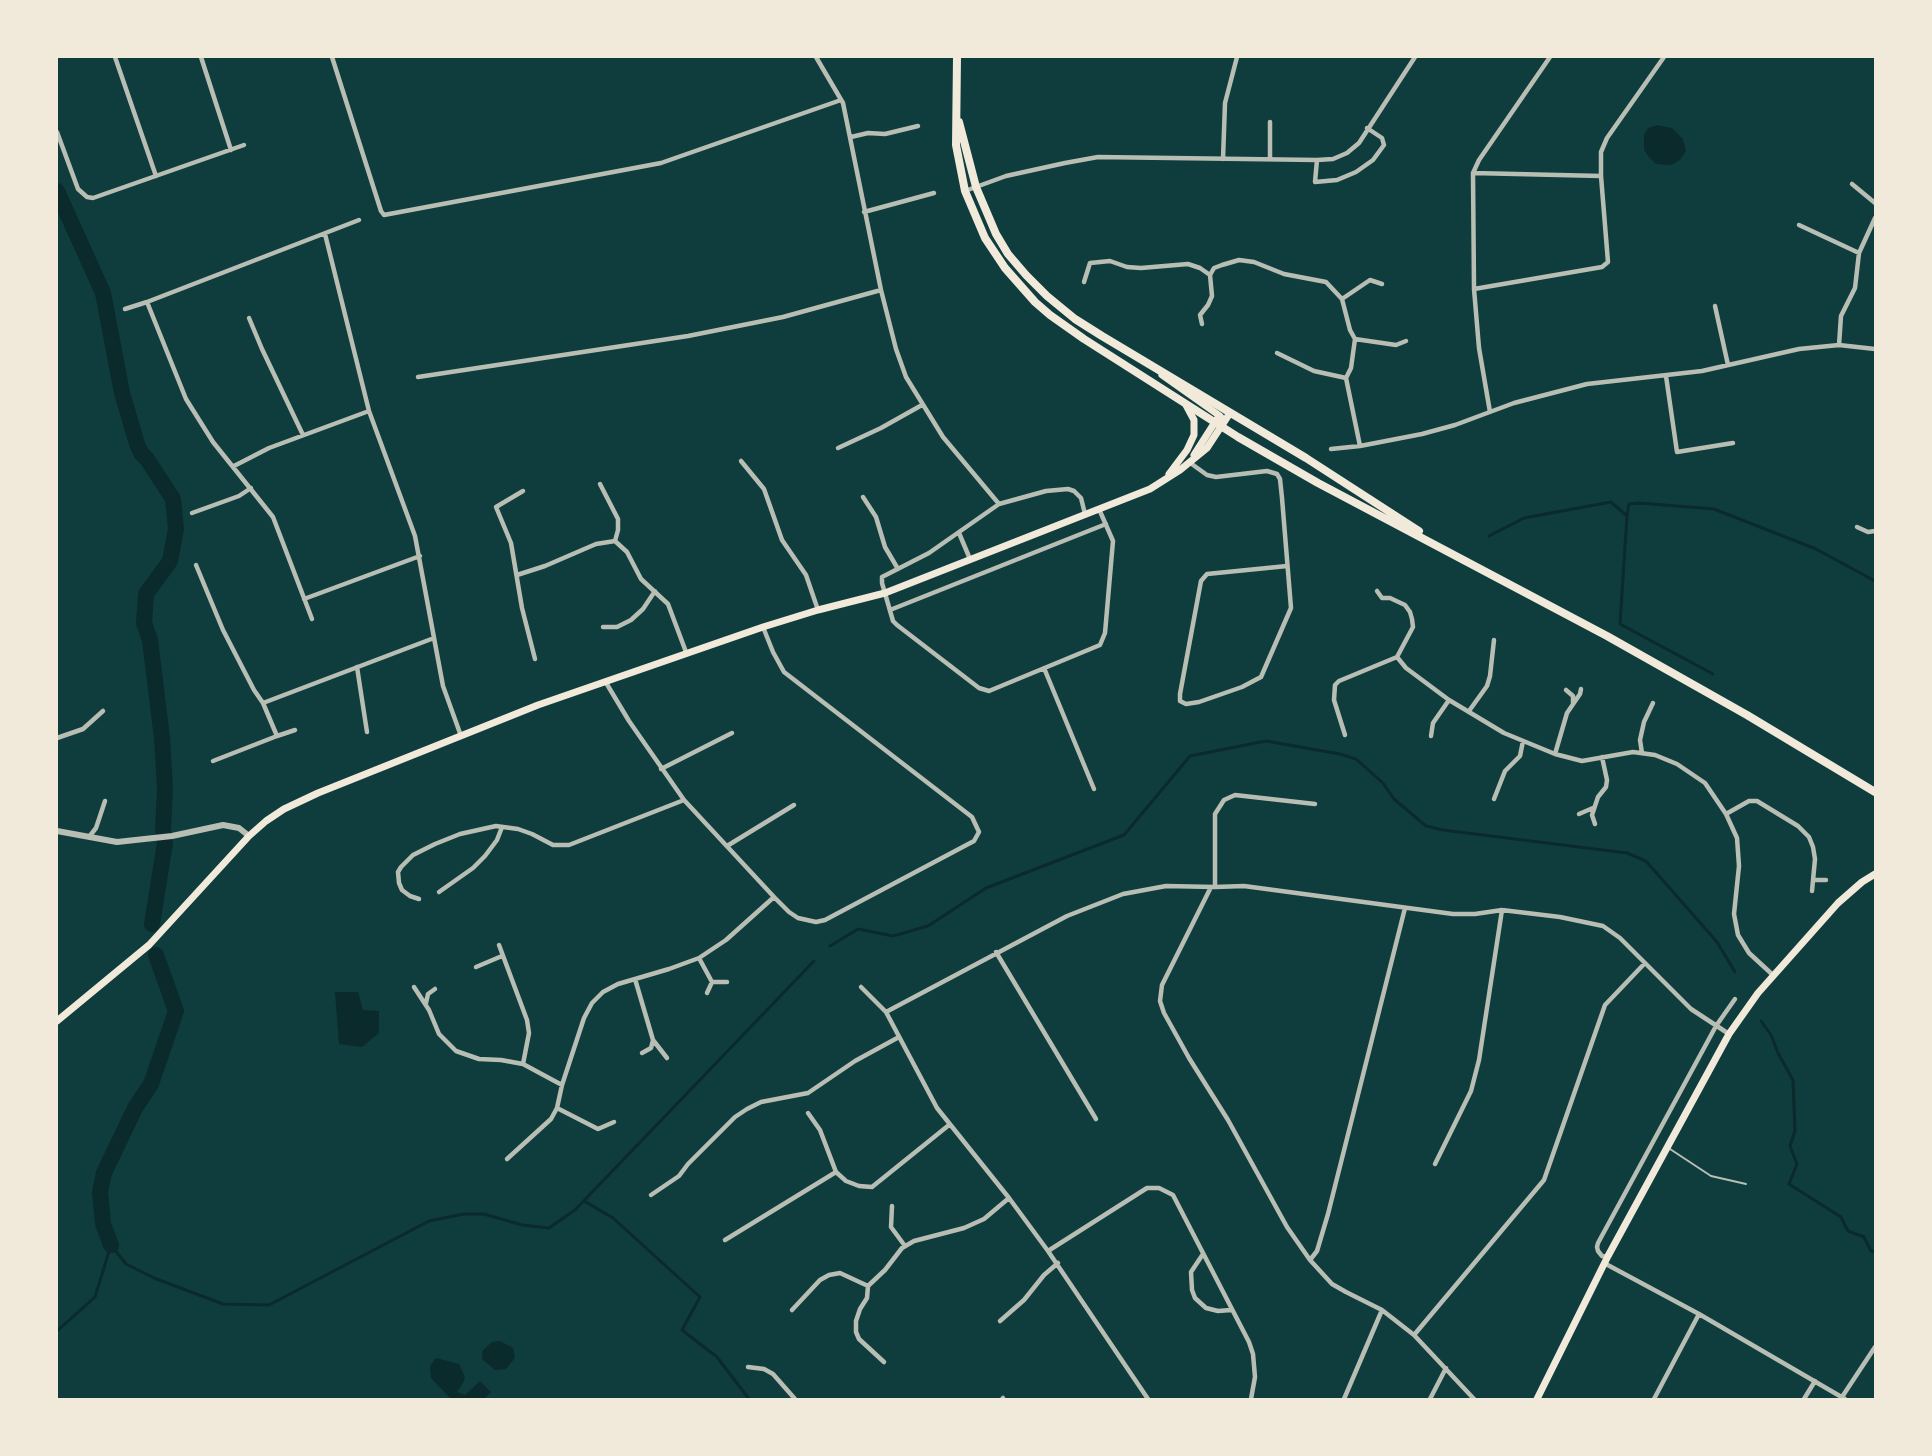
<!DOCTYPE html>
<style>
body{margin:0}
#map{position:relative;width:1932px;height:1456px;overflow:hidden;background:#0f3d3e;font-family:Ubuntu,sans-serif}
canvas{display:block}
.frame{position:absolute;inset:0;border:58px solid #f1e9da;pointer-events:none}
</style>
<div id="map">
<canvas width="1932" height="1456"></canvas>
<div class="frame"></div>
</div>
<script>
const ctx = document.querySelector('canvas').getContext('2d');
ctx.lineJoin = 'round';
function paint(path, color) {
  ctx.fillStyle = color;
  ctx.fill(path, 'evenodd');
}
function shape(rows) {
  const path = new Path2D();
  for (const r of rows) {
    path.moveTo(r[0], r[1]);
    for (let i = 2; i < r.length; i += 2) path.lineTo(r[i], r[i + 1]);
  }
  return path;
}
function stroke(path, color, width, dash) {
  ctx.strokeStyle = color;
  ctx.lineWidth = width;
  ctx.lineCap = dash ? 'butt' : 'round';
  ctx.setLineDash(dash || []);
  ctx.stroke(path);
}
const water = shape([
 [1657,125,1672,128,1683,139,1686,151,1680,160,1671,165,1656,164,1649,157,1644,150,1644,135,1648,128],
 [335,992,358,992,363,1010,379,1011,379,1033,362,1047,339,1044],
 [500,1341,513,1348,515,1358,506,1369,495,1370,482,1359,483,1350,492,1342],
 [436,1358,459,1364,465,1377,463,1383,457,1392,465,1395,480,1381,491,1392,484,1399,450,1399,450,1398,431,1378,430,1366]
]);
const stream = shape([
 [1627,516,1629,504,1639,503,1714,509,1816,549,1875,581],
 [1489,536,1524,518,1611,502,1627,516,1620,624,1713,674],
 [830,946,858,929,893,936,928,926,986,888,1124,835,1190,756,1266,741,1340,754,1356,759,1383,783,1394,799,1426,826,1443,830,1627,853,1646,861,1717,942,1735,972],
 [1761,1021,1771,1035,1778,1053,1793,1080,1795,1131,1790,1146,1797,1164,1789,1184,1841,1217,1848,1231,1864,1237,1871,1251,1875,1252],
 [584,1201,613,1218,700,1297,682,1330,717,1357,749,1399],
 [111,1245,126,1264,154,1278,223,1304,269,1305,429,1221,464,1214,484,1214,522,1225,549,1228,575,1210,814,961],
 [57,1331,95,1297,111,1245]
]);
const river = shape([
 [57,191,103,293,122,393,137,444,141,453,147,459,173,499,176,529,170,561,146,594,144,623,150,640,162,738,165,788,163,831,165,843,152,924],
 [111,1245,103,1224,100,1192,104,1173,135,1108,151,1084,176,1011,156,955]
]);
const service = shape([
 [1670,1149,1711,1176,1746,1184]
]);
const minor = shape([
 [115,57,156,176],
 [201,57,231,150],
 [332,57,381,211,384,215,661,163,841,100],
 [816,57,843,103,881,290,896,349,906,377,943,437,999,504],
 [57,132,78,189,87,197,93,198,244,145],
 [851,137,868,133,885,134,918,126],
 [1223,159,1225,103,1237,57],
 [1270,159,1270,122],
 [1317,160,1315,182,1337,180,1356,172,1373,160,1384,145,1382,138,1367,128],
 [1473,173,1601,176],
 [1852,184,1875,203],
 [965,191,1006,176,1065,163,1098,157,1317,160,1333,159,1347,153,1359,143,1415,57],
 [864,212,934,193],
 [1799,225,1859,253],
 [325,234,369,411,415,536,443,686,461,736],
 [1210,275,1214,268,1222,265,1239,260,1254,262,1284,274,1326,282,1342,299,1350,330,1355,339,1351,368,1346,378,1360,446],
 [1084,282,1090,263,1110,261,1127,267,1141,268,1188,264,1200,268,1210,275],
 [1474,289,1602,267,1608,262,1601,176,1601,152,1607,138,1664,57],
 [1342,299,1370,280,1382,284],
 [147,302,186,399,213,442,273,517,312,619],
 [1715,306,1728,365],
 [125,309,147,302,359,220],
 [249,318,262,349,303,435],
 [1202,324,1200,315,1208,305,1212,296,1210,275],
 [1355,339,1396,345,1406,341],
 [1839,345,1841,316,1855,288,1859,253,1875,218],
 [1277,353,1314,371,1346,378],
 [1666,376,1677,452,1733,443],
 [418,377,688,336,783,317,881,290],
 [1490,412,1479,348,1474,289,1473,173,1479,160,1550,57],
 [838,448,881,428,922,405],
 [1331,449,1360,446,1422,434,1455,425,1514,403,1587,384,1702,371,1799,349,1839,345,1875,349],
 [741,461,764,489,782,540,806,575,818,610],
 [1189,462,1207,475,1216,477,1267,471,1277,474,1280,479,1282,498,1291,608,1261,677,1242,687,1199,702,1186,704,1180,701,1180,694,1201,581,1207,574,1287,566],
 [234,466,269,448,369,411],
 [600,484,618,519,618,530,615,541],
 [523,491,496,507,511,543,522,608,535,659],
 [863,497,876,517,885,547,898,569],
 [192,513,239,496,251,488],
 [1085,514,1081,498,1074,491,1068,489,1046,491,999,504,929,553,882,577,882,583,893,621,897,625,979,688,989,691,1100,645,1105,633,1113,541,1099,509],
 [1857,527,1868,532,1875,531],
 [959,533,970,559],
 [196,565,223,630,254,690,263,703,277,736,213,761],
 [517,575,545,566,596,544,615,541,627,552,641,579,668,604,686,652],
 [1377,591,1382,598,1390,598,1405,605,1410,612,1412,619,1413,627,1397,657],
 [304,599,420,556],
 [890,610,1106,524],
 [603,627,617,627,631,620,643,609,655,591],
 [1397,657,1406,668,1449,700,1504,733,1555,754,1582,761,1633,752,1655,755,1677,764,1705,783,1726,814,1737,838,1739,866,1734,914,1738,935,1749,953,1774,976],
 [357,667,367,732],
 [1044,668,1094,789],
 [605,681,629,721,684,800,774,897,789,912,798,918,816,922,825,920,974,841,979,832,972,817,784,672,773,652,763,627],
 [1566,690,1573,696,1573,703],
 [263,703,434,638],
 [1469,711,1487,686,1490,676,1494,640],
 [1345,735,1334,700,1335,685,1339,681,1397,657],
 [277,736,295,730],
 [1431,736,1433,723,1449,700],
 [57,738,83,729,103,711],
 [1642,753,1640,740,1644,722,1653,703],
 [1555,754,1567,713,1580,694,1581,689],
 [661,769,732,733],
 [1494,799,1505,771,1520,756,1523,741],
 [1579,814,1593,808],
 [1726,814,1749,801,1757,801,1798,826,1809,837,1813,847,1815,859,1812,891],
 [1595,824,1592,815,1598,797,1606,787,1607,780,1602,757],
 [89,837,96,828,105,801],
 [727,846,794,805],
 [1813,880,1826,880],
 [1211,887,1162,985,1160,1001,1164,1013,1189,1058,1228,1120,1287,1227,1310,1260,1332,1284,1346,1292,1382,1310,1414,1335,1474,1399],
 [1215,887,1215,814,1224,800,1235,795,1315,804],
 [439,892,473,868,485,856,497,840,502,827],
 [419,899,410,896,402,890,399,883,398,872,401,867,413,855,435,844,460,834,496,826,518,829,532,834,553,845,569,845,684,800],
 [499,945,527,1020,529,1033,523,1064],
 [996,952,1096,1119],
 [699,958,712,982,727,982],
 [476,967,502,956],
 [635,979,653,1040,667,1058],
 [414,987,429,1010,439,1034,456,1051,479,1059,501,1060,523,1064,562,1085],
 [861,987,886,1012,937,1108,1009,1198,1048,1251,1148,1399],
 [707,993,712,982],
 [426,1003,428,994,435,989],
 [886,1012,1067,916,1123,894,1166,886,1215,887,1244,886,1453,914,1475,914,1502,910,1560,917,1603,926,1620,938,1691,1009,1729,1034],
 [642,1053,651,1048,653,1040],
 [557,1108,598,1129,614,1122],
 [808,1113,820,1130,836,1172,846,1181,859,1186,872,1187,949,1125],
 [507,1159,551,1119,557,1108,562,1085,584,1018,592,1003,603,992,618,984,669,969,699,958,726,940,774,897],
 [1435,1164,1471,1091,1479,1060,1502,910],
 [651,1195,679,1176,688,1164,735,1117,747,1109,761,1102,808,1093,855,1061,899,1037],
 [892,1206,891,1227,905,1246],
 [725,1240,836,1172],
 [1048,1251,1147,1188,1159,1188,1173,1195,1249,1342,1253,1354,1255,1377,1251,1399],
 [1203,1254,1191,1272,1192,1290,1195,1298,1206,1308,1218,1311,1231,1310],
 [1607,1257,1602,1256,1598,1251,1597,1247,1598,1243,1716,1026,1735,999],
 [1310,1260,1317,1251,1328,1214,1405,908],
 [1604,1263,1699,1314,1845,1399],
 [792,1310,820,1280,829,1275,840,1273,868,1286],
 [1000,1321,1024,1300,1044,1275,1058,1263],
 [1414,1335,1544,1180,1605,1005,1645,963],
 [884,1362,859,1339,856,1332,856,1321,860,1309,867,1298,868,1286,885,1270,902,1248,914,1241,964,1228,984,1219,1009,1198],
 [748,1367,764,1369,773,1374,795,1399],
 [1842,1397,1875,1347],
 [1002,1399,1003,1398],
 [1344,1399,1382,1310],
 [1430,1399,1446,1368],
 [1654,1399,1699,1314],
 [1804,1399,1815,1381]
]);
const tertiary = shape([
 [57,831,117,842,172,836,223,825,239,828,249,836]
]);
const secondary = shape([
 [1162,375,1220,416,1222,419,1222,426],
 [1194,455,1217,419],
 [1169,474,1187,450,1194,435,1194,420,1186,405],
 [57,1021,149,945,249,836,266,821,284,809,318,793,538,705,763,627,818,610,885,593,1150,489,1180,470,1207,448,1230,413],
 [1537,1399,1608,1256,1729,1034,1758,993,1838,903,1862,882,1875,874]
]);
const primary = shape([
 [957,57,956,145,965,191,985,238,1005,268,1035,302,1050,315,1084,339,1238,437,1318,483,1607,636,1747,715,1875,792],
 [959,122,976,187,996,234,1008,254,1026,275,1047,296,1075,319,1102,336,1306,458,1419,531]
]);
paint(water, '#0a2a2b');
stroke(stream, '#0a2a2b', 3);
stroke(river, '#0a2a2b', 16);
stroke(service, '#b8beb3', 2);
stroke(minor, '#b8beb3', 4.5);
stroke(tertiary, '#b8beb3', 6);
stroke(secondary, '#f1e9da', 7);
stroke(primary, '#f1e9da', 8);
</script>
